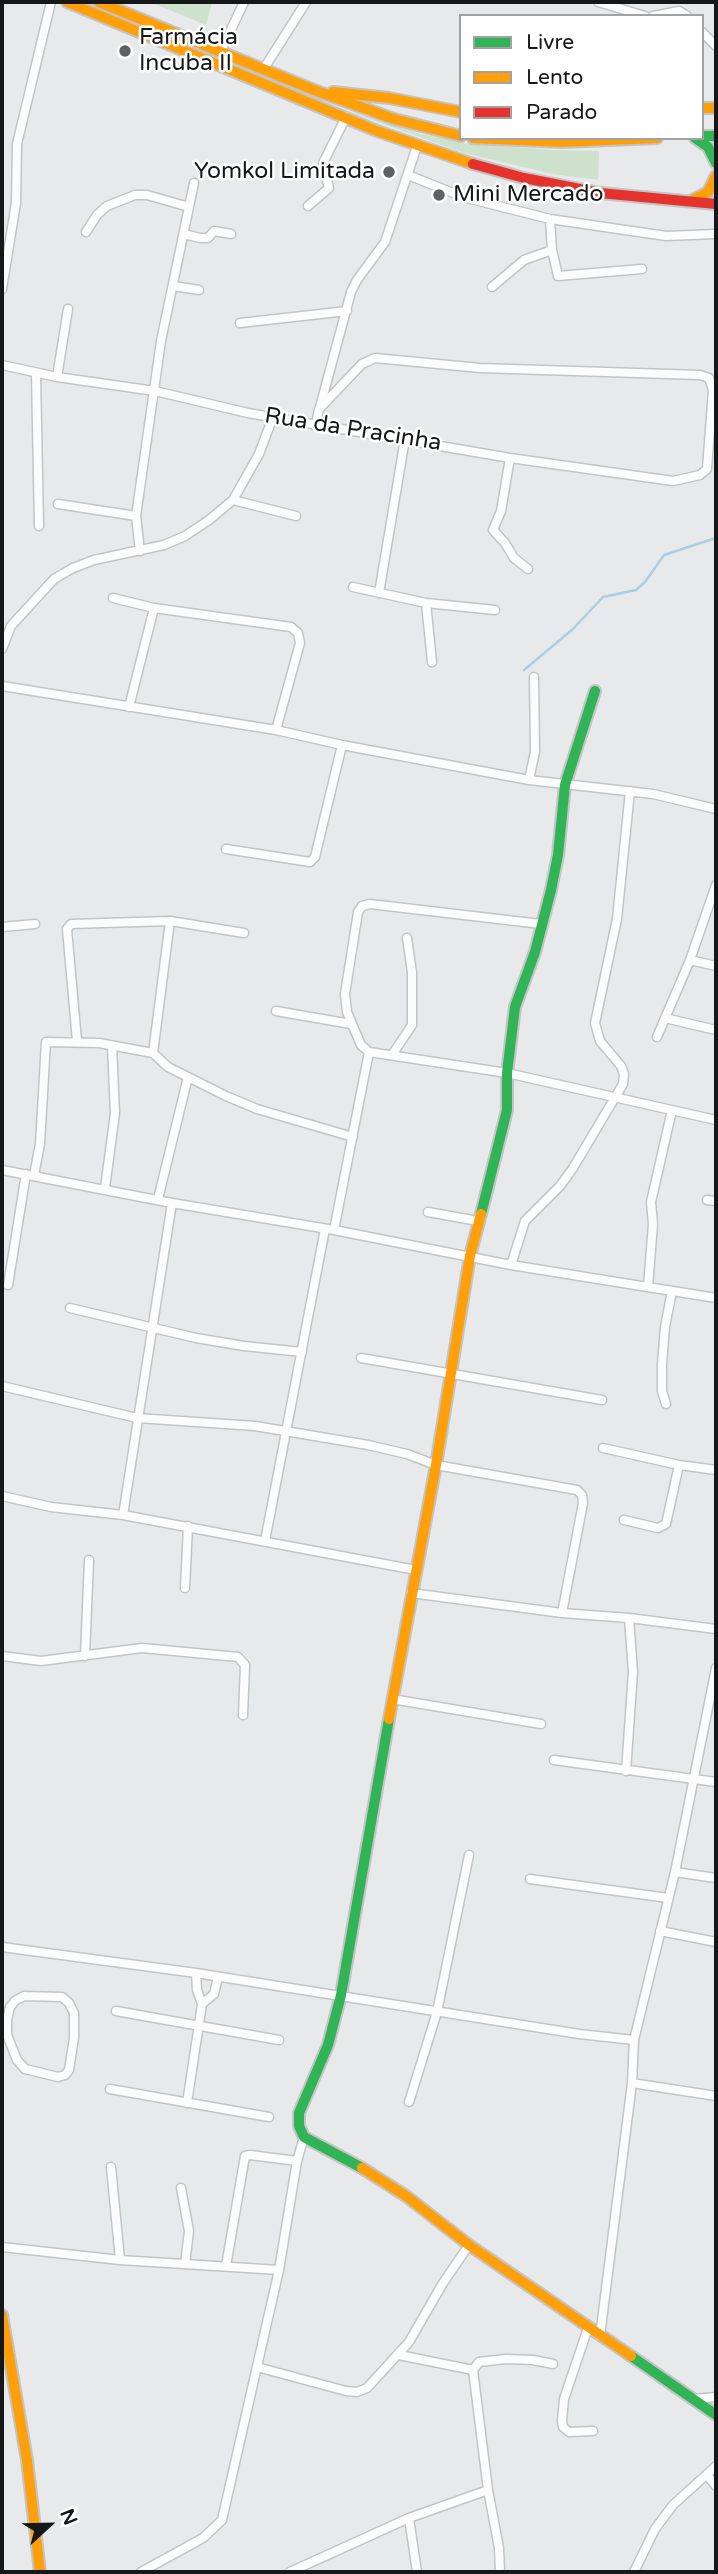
<!DOCTYPE html>
<meta charset="utf-8">
<style>
body{margin:0}
#map{position:relative;width:718px;height:2574px;overflow:hidden;background:#e8e9eb;font-family:"Varela Round",sans-serif}
canvas{display:block}
.frame{position:absolute;inset:0;border:4px solid #161718;pointer-events:none}
.legend{position:absolute;left:459px;top:14px;width:245px;height:126px;box-sizing:border-box;background:#fff;border:2px solid #a2a2a3;margin:0;padding:9px 12px;list-style:none;font-size:21px;color:#161718}
.legend li{display:flex;align-items:center;gap:14px;height:35px}
.legend b{width:35px;border:2px solid #a2a2a3}
.north{position:absolute;left:14px;top:2490px;width:70px;height:70px;-webkit-text-stroke:5px #fff;paint-order:stroke;rotate:68deg;font-size:19px;font-weight:700;line-height:28px;text-align:center;color:#161718}
.north::after{content:'';display:block;margin:auto;width:24px;height:32px;background:#161718;clip-path:polygon(50% 0,100% 100%,50% 72%,0 100%)}
</style>
<div id="map">
<canvas width="718" height="2574"></canvas>
<div class="frame"></div>
<ul class="legend">
<li><b style="height:9px;background:#30b455"></b>Livre</li>
<li><b style="height:9px;background:#ff9f0a"></b>Lento</li>
<li><b style="height:9px;background:#e5322d"></b>Parado</li>
</ul>
<div class="north">N</div>
</div>
<script>
const ctx = document.querySelector('canvas').getContext('2d');
ctx.lineJoin = 'round';
function paint(path, color) {
  ctx.fillStyle = color;
  ctx.fill(path, 'evenodd');
}
function shape(rows) {
  const path = new Path2D();
  for (const r of rows) {
    path.moveTo(r[0], r[1]);
    for (let i = 2; i < r.length; i += 2) path.lineTo(r[i], r[i + 1]);
  }
  return path;
}
function stroke(path, color, width, dash) {
  ctx.strokeStyle = color;
  ctx.lineWidth = width;
  ctx.lineCap = dash ? 'butt' : 'round';
  ctx.setLineDash(dash || []);
  ctx.stroke(path);
}
function drawText(font, color, halo, rows, align = 'center') {
  ctx.font = font + ' "Varela Round",sans-serif';
  ctx.lineWidth = 5;
  ctx.setLineDash([]);
  ctx.textBaseline = 'middle';
  ctx.strokeStyle = halo;
  ctx.fillStyle = color;
  for (const [text, x, y, turn = 0] of rows) {
    ctx.save();
    ctx.translate(x, y);
    ctx.rotate((+turn || 0) * Math.PI / 180);
    ctx.textAlign = isNaN(turn) ? turn : align;
    if (halo) ctx.strokeText(text, 0, 0);
    ctx.fillText(text, 0, 0);
    ctx.restore();
  }
}
const green = shape([
 [150,2,212,2,206,25],
 [336,107,420,134,464,143,553,150,599,151,598,180,553,174,464,153]
]);
const stream = shape([
 [524,670,573,629,603,597,636,590,645,582,664,555,716,538]
]);
const street = shape([
 [598,2,645,16],
 [653,16,679,11,687,16],
 [702,32,716,46],
 [220,53,244,2],
 [263,70,306,2],
 [408,175,463,197,550,219,666,236,716,234],
 [308,206,329,188,323,165,324,161,346,117],
 [550,219,552,250,558,276,642,269],
 [86,232,97,215,107,206,135,195,147,195,189,207],
 [184,234,200,238,208,238,214,231,231,234],
 [173,286,199,290],
 [492,287,524,260,552,250],
 [2,289,16,203,17,144,51,2],
 [240,323,347,311],
 [2,365,57,377,155,391,248,413,353,431,510,458,673,481,700,475,707,469,713,390,709,378,700,375,480,368,375,358,362,364,319,409,316,424],
 [36,373,39,526],
 [57,377,68,309],
 [320,407,351,292,357,280,385,242,417,146],
 [510,458,501,511,493,530,505,543,514,558,528,569],
 [233,500,296,516],
 [58,504,136,516],
 [140,551,136,516,161,341,194,183],
 [353,587,426,603,495,610],
 [379,593,405,439],
 [113,598,154,608,291,627,298,633,300,643,276,730],
 [426,603,432,662],
 [2,649,11,626,54,579,73,568,94,560,164,545,185,536,209,520,233,500,259,454,273,417],
 [2,686,276,730,342,745,529,780,653,794,716,809],
 [129,707,154,608],
 [529,780,535,752,534,677],
 [226,849,310,862,315,857,342,745],
 [541,924,370,904,362,906,358,912,345,994,347,1012,361,1045,369,1052,507,1073,716,1120],
 [2,927,35,924],
 [690,960,716,966],
 [276,1011,351,1024],
 [665,1018,716,1030],
 [657,1037,690,960,716,885],
 [77,1041,67,929,71,924,170,921,244,933],
 [153,1053,170,921],
 [392,1055,412,1025,412,972,407,938],
 [2,1170,172,1203,334,1230,511,1265,716,1298],
 [34,1175,40,1144,46,1042,99,1043,153,1053,168,1067,226,1096,257,1109,353,1137],
 [105,1188,115,1113,112,1046],
 [158,1199,188,1077],
 [707,1200,716,1201],
 [428,1212,478,1221],
 [334,1230,369,1052],
 [511,1265,525,1221,560,1186,573,1168,623,1084,624,1074,621,1066,600,1041,595,1023,617,919,630,791],
 [8,1285,26,1174],
 [648,1287,653,1224,651,1202,672,1110],
 [70,1308,196,1338,244,1346,302,1352],
 [361,1358,602,1400],
 [2,1386,137,1418,255,1426,368,1445,407,1454,436,1465,577,1490,582,1495,583,1503,562,1613],
 [666,1404,662,1391,662,1364,665,1327,672,1291],
 [603,1448,679,1465,716,1470],
 [2,1496,51,1507,123,1515,416,1570],
 [123,1515,172,1203],
 [624,1520,658,1528,666,1524,679,1465],
 [265,1541,325,1229],
 [185,1588,188,1526],
 [411,1593,562,1613,629,1618,716,1629],
 [2,1656,41,1661,142,1648,238,1657,245,1665,243,1715],
 [85,1656,89,1560],
 [392,1699,541,1724],
 [554,1760,716,1782],
 [626,1771,633,1672,629,1618],
 [675,1872,716,1878],
 [530,1879,668,1898],
 [660,1931,716,1942],
 [2,1947,196,1973,579,2034,634,2040],
 [24,1996,62,1997,69,2003,74,2013,74,2038,69,2070,65,2075,58,2077,25,2069,17,2060,7,2035,7,2020,10,2007,15,2001,24,1996],
 [202,2004,214,1994,218,1977],
 [116,2011,279,2040],
 [632,2083,716,2096],
 [110,2089,269,2117],
 [409,2102,437,2012,469,1855],
 [187,2103,202,2004,197,1990,196,1973],
 [111,2167,120,2260],
 [181,2188,189,2231,185,2264],
 [2,2247,120,2260,279,2270],
 [226,2266,245,2156,250,2155,297,2161],
 [588,2328,564,2399,562,2421,563,2427,569,2432,593,2431],
 [600,2336,632,2083,634,2040,675,1872,716,1668],
 [399,2355,473,2370],
 [257,2367,346,2391,357,2392,367,2388,409,2342,443,2283,469,2245],
 [693,2399,716,2397],
 [707,2475,716,2486],
 [409,2518,417,2572],
 [141,2572,203,2538,222,2520,279,2270,297,2161,304,2137],
 [290,2572,409,2518,488,2490],
 [500,2572,499,2548,488,2490,473,2370,479,2362,506,2359,533,2360,553,2364],
 [634,2572,655,2529,673,2505,716,2466]
]);
const fast = shape([
 [702,136,716,136],
 [695,138,708,147,716,163],
 [481,1214,507,1110,507,1073,515,1007,535,952,551,890,558,855,565,785,595,691],
 [362,2168,304,2137,299,2126,299,2113,328,2045,341,1995,389,1719],
 [631,2356,716,2415]
]);
const slow = shape([
 [67,2,377,131,473,164],
 [99,2,314,90,394,119,461,136],
 [333,92,389,98,461,112],
 [702,108,716,108],
 [473,138,562,142,657,138],
 [691,201,708,192,716,176],
 [389,1719,436,1465,470,1256,481,1214],
 [362,2168,406,2196,469,2245,631,2356],
 [2,2315,27,2460,40,2572]
]);
const jam = shape([
 [473,164,524,178,600,193,716,204]
]);
const markers = [
 [125,51,7,"#606062"],
 [389,172,7,"#606062"],
 [439,195,7,"#606062"]
];
const poiNames = [
 ["Farmácia",139,38],
 ["Incuba II",139,64],
 ["Yomkol Limitada",375,172,"right"],
 ["Mini Mercado",453,195]
];
const streetNames = [
 ["Rua da Pracinha",353,430,9]
];
paint(green, '#cee1cd');
stroke(stream, '#a9cfe4', 2.5);
stroke(street, '#c3c4c5', 11);
stroke(fast, '#c3c4c5', 14);
stroke(slow, '#c3c4c5', 14);
stroke(jam, '#c3c4c5', 14);
stroke(street, '#fcfcfc', 8);
stroke(fast, '#30b455', 10);
stroke(slow, '#ff9f0a', 10);
stroke(jam, '#e5322d', 10);
for (const [x, y, r, color] of markers) {
  const dot = new Path2D();
  dot.arc(x, y, r, 0, 2 * Math.PI);
  ctx.fillStyle = color;
  ctx.fill(dot);
  stroke(dot, '#fff', 2.5);
}
drawText('23px', '#161718', '#fff', poiNames, 'left');
drawText('23px', '#161718', '#fff', streetNames);
</script>
